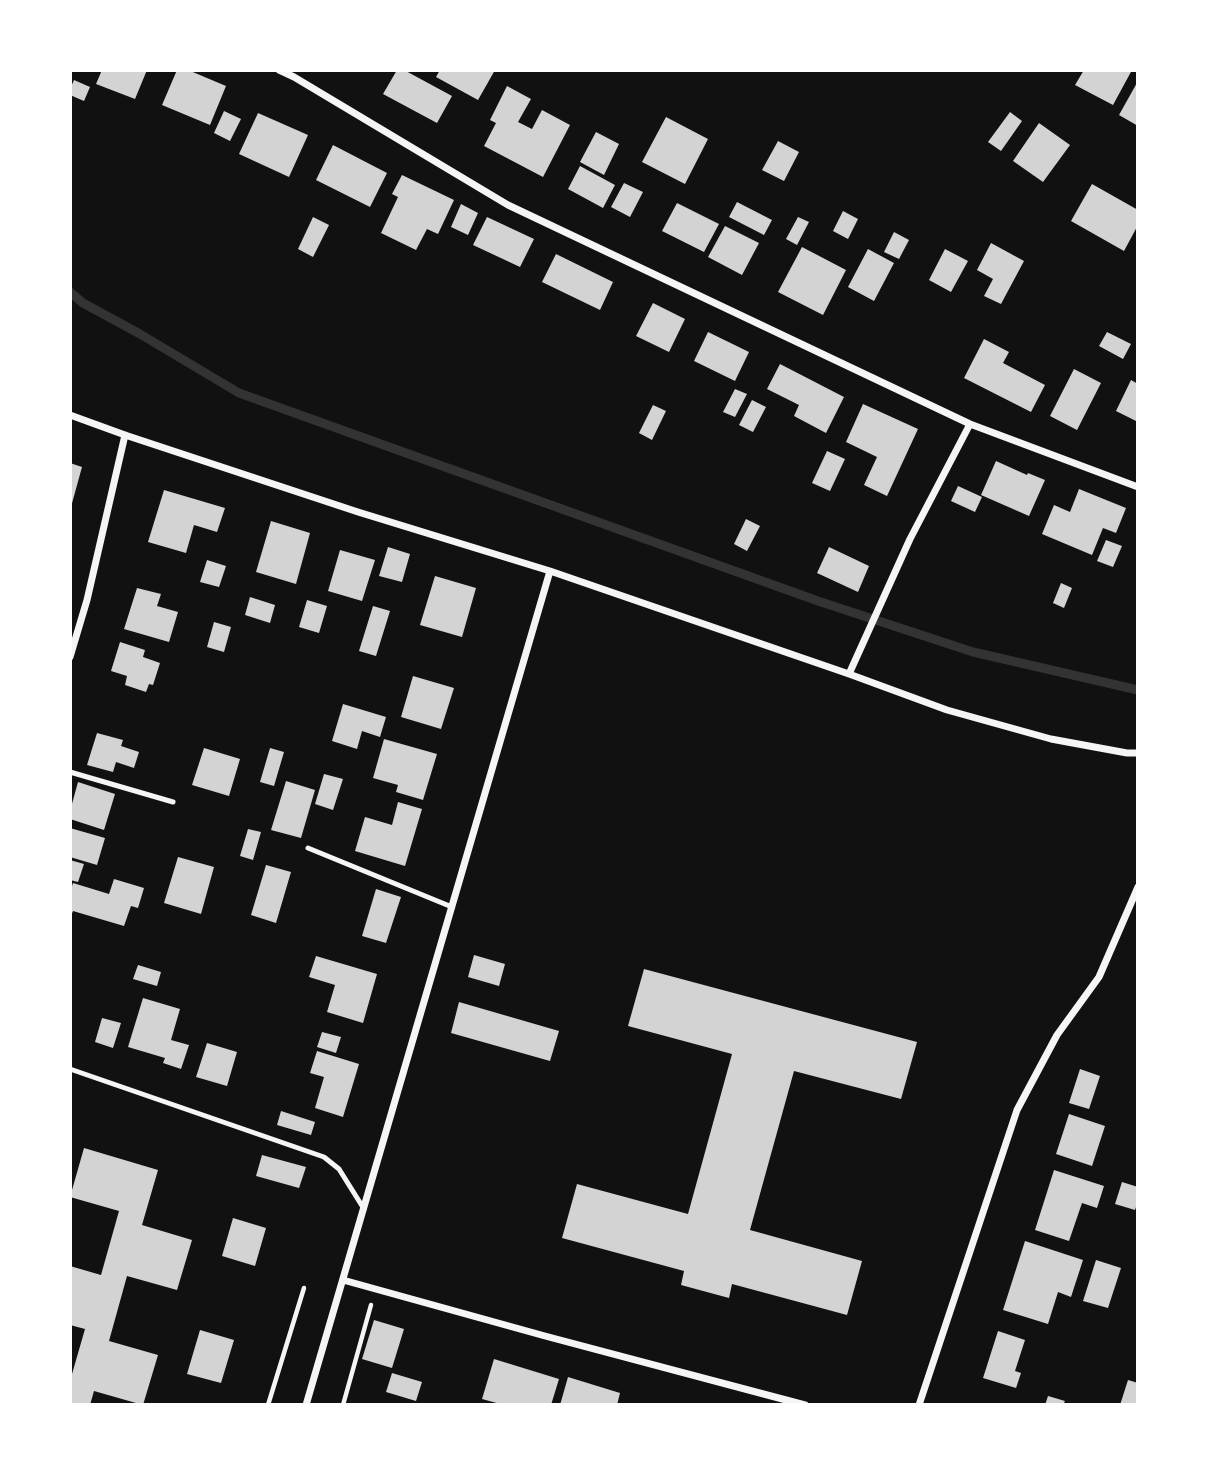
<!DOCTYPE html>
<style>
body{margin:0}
#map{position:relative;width:1208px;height:1475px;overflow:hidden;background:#111;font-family:"Source Sans 3",sans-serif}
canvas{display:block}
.frame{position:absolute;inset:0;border:72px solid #fff;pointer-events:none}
</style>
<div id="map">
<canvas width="1208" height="1475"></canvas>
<div class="frame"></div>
</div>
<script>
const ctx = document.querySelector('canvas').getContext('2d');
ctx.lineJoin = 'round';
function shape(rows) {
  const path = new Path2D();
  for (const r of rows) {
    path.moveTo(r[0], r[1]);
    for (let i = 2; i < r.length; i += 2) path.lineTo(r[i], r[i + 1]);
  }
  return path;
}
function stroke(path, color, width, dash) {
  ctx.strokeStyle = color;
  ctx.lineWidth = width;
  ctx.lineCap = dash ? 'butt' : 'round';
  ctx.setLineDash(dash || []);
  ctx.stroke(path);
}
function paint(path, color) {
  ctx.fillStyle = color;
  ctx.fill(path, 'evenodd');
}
const stream = shape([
 [70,292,83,303,140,334,239,393,818,601,973,652,1138,690]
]);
const building = shape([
 [102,70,147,70,135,99,96,84],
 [177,70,188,70,226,86,210,125,162,105],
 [397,70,404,70,452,96,437,123,383,94],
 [440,70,495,70,478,100,436,77],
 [1084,70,1132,70,1113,105,1075,85],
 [74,80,90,87,84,101,70,95,70,89],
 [1138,81,1138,126,1119,115],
 [507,86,531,99,518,122,532,129,542,110,570,125,543,177,484,146,496,123,490,120],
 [224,111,241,119,230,141,214,133],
 [1010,112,1022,121,1001,151,988,142],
 [258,113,308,135,289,177,239,154],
 [666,117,708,139,685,184,642,162],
 [1039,123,1070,145,1043,182,1013,161],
 [596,132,619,144,604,175,580,162],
 [778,141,799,152,784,181,762,170],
 [333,145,387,173,370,207,316,180],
 [580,166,615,185,603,208,568,189],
 [402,175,454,200,438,234,427,229,416,250,381,233,398,197,392,194],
 [624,183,643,192,630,217,611,207],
 [1092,184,1138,210,1138,225,1124,251,1071,221],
 [737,202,772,220,764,235,729,217],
 [677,203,719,224,704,252,662,231],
 [461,204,478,213,468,235,451,227],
 [843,211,858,219,848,239,833,231],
 [313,217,329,225,313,257,298,249],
 [487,217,534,239,520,267,473,245],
 [798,217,809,222,797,245,786,239],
 [725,226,759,243,742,275,708,257],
 [894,232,909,240,899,259,884,252],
 [991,243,1024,261,1001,304,984,296,993,279,977,270],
 [802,247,846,270,823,315,778,292],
 [868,249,894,263,874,301,848,287],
 [945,249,968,261,951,292,929,280],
 [556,254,613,282,600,310,542,282],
 [653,303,685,319,669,352,636,336],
 [708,332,749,352,735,381,694,361],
 [1107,332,1131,344,1123,359,1099,346],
 [984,339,1009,352,1003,363,1045,385,1031,412,964,378],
 [780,364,844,397,826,433,794,416,799,405,767,389],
 [1074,369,1101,383,1077,430,1050,416],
 [1131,380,1138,384,1138,422,1116,411],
 [735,389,747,394,735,417,723,412],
 [752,400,766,407,753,432,739,425],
 [863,404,918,429,887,496,864,485,877,457,846,442],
 [653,405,666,411,652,440,639,433],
 [827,451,845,459,830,491,812,483],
 [996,461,1027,475,1028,473,1045,480,1029,516,981,495],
 [70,463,82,467,71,507,70,506],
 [958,486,982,497,975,512,951,501],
 [1079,489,1126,508,1116,533,1103,528,1092,555,1042,534,1054,505,1070,512],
 [164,490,225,508,217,532,194,525,186,553,148,542],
 [746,519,760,526,747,551,734,544],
 [271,521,310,533,296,584,256,572],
 [1106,540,1122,546,1113,567,1097,561],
 [388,547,410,554,402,582,379,576],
 [829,547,869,566,858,592,817,573],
 [340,550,375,560,362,601,328,591],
 [207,560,226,566,219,587,200,582],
 [435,576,476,588,462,637,420,625],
 [1061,583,1072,588,1064,608,1053,603],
 [137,588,161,594,157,606,178,612,169,642,124,629],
 [250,597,275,605,270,623,245,615],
 [307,600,327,606,319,633,299,627],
 [373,606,390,611,376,656,359,651],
 [214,622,231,627,224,652,207,647],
 [120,642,145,650,143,657,160,663,153,685,149,684,146,692,125,685,127,676,111,671],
 [413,676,454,688,441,729,401,717],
 [343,704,386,717,380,737,362,731,357,749,332,741],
 [97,733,123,740,121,746,139,752,134,768,116,762,113,772,87,765],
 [384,739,437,754,423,800,396,792,398,785,373,778],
 [204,748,240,759,229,796,192,785],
 [270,748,284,752,274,786,260,782],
 [324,774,343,779,333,810,315,804],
 [286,781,315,790,301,838,271,830],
 [78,782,115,794,104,830,70,819,70,811],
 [398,802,422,809,405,866,355,851,365,817,392,825],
 [70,828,105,838,97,865,70,857],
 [248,829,261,832,253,860,240,856],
 [178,857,214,867,201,914,164,903],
 [70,860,84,864,78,882,70,880],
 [266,865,291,872,276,923,251,915],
 [114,879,144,888,138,908,131,906,124,926,73,911,70,918,70,889,71,889,73,883,109,894],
 [376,889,401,897,386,943,362,936],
 [474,955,505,964,499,986,468,977],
 [316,956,377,974,363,1023,327,1012,335,985,309,977],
 [138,965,161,972,157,986,133,979],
 [644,969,917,1042,901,1099,794,1071,750,1230,862,1261,847,1315,732,1284,729,1298,681,1285,684,1271,562,1238,577,1184,688,1214,732,1054,628,1026],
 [143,998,180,1009,171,1040,189,1045,181,1069,163,1063,165,1058,128,1047],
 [459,1002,559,1031,550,1061,451,1033],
 [102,1018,121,1023,113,1048,95,1042],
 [322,1032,341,1037,336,1053,317,1047],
 [207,1043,237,1052,227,1086,196,1077],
 [317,1051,359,1064,343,1117,315,1108,324,1077,310,1073],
 [1080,1069,1100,1076,1089,1109,1069,1103],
 [281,1111,315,1122,311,1135,277,1125],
 [1069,1114,1105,1126,1092,1166,1056,1154],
 [84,1148,158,1170,142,1225,192,1240,177,1290,127,1276,109,1341,158,1355,143,1405,94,1391,90,1405,70,1405,70,1381,85,1329,70,1325,70,1266,101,1275,119,1211,70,1197],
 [262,1155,306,1167,299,1188,256,1176],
 [1054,1170,1104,1186,1097,1208,1082,1203,1069,1241,1035,1230],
 [1122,1182,1138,1187,1138,1201,1135,1210,1115,1204],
 [233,1218,266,1228,255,1266,222,1256],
 [1025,1241,1083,1260,1071,1297,1058,1292,1048,1324,1003,1310],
 [1096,1260,1121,1268,1108,1308,1083,1301],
 [374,1320,404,1329,392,1368,362,1359],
 [200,1330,234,1340,221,1383,187,1374],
 [998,1331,1025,1340,1015,1371,1021,1373,1016,1388,983,1378],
 [494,1359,559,1379,551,1405,504,1405,482,1399],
 [392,1373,422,1382,416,1401,386,1392],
 [568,1377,620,1393,617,1405,560,1405],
 [1128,1380,1138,1383,1138,1405,1120,1405],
 [1048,1396,1065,1401,1063,1405,1045,1405]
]);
const path = shape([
 [268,1405,304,1288],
 [343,1405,371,1305]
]);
const service = shape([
 [70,772,173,802],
 [308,848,452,907],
 [70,1069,324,1157,339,1169,364,1209]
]);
const minor = shape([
 [279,70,294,77,508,205,970,424,1138,487],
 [70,415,125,435,358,512,550,571,849,674,947,710,1051,739,1127,753,1138,753],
 [70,657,87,600,125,435],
 [849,674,910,539,970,424],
 [343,1280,545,1336,805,1405],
 [306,1405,550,571],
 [919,1405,1017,1110,1057,1035,1099,977,1138,887]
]);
stroke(stream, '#333', 9);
paint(building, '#d3d3d3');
stroke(path, '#f5f5f5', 4.5);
stroke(service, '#f5f5f5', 5);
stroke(minor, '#f5f5f5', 7);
</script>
